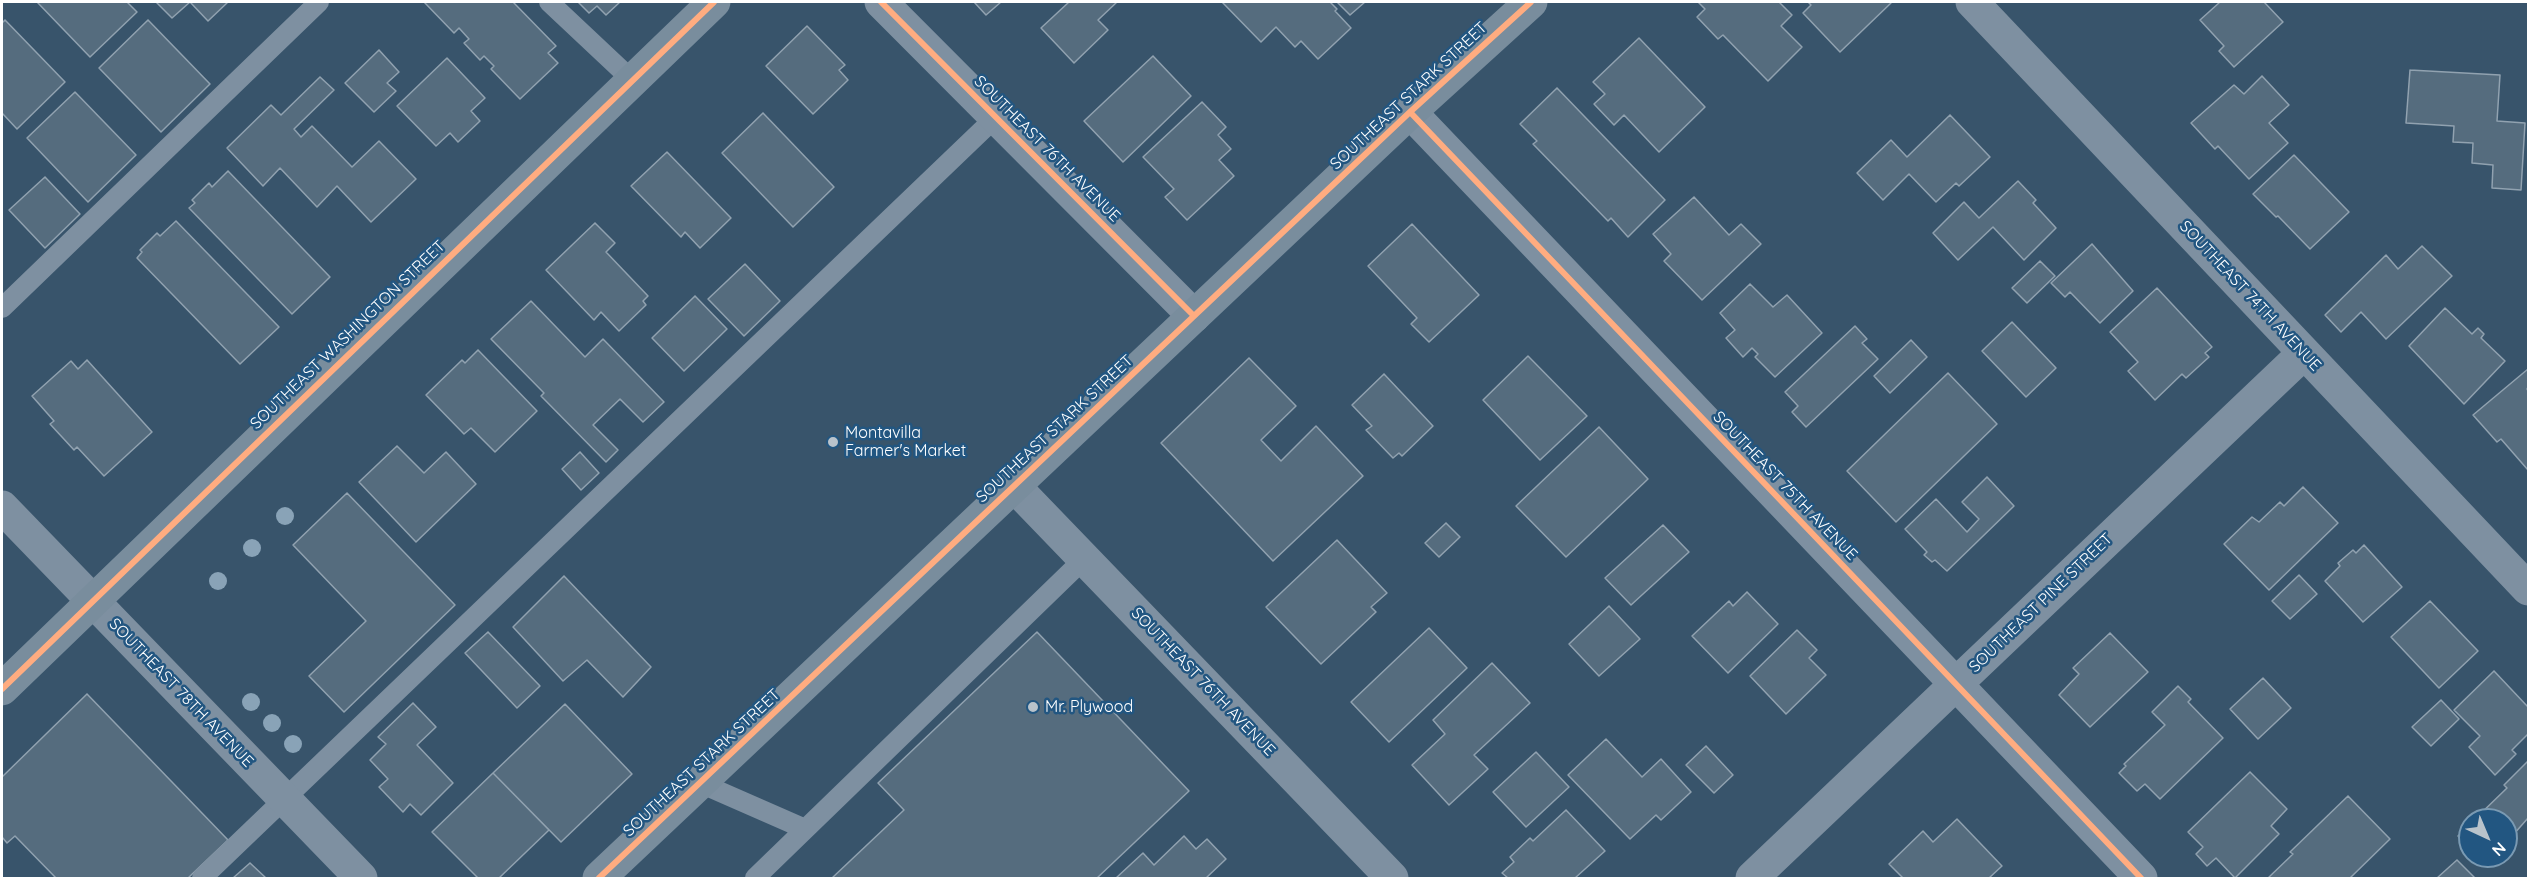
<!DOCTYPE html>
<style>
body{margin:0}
#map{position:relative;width:2530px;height:880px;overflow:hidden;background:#38546b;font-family:Quicksand,sans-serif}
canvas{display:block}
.frame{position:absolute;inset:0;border:3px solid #fff;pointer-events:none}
.north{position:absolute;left:2458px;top:808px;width:60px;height:60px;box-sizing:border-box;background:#225681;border:2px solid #7a9ab3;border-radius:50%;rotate:136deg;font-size:16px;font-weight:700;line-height:24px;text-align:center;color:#fff}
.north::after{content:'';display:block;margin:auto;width:21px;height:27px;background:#b9c3cb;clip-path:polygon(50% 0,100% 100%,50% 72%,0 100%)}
</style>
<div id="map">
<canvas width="2530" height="880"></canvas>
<div class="frame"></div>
<div class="north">N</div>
</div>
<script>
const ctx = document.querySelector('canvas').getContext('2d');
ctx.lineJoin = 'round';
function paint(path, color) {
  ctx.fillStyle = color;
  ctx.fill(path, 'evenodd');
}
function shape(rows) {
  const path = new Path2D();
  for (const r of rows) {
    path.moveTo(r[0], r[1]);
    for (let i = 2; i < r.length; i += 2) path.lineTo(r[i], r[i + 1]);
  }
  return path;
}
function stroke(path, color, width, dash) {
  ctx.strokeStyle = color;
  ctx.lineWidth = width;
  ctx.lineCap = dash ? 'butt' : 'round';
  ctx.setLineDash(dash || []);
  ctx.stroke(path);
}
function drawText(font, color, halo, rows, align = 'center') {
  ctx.font = font + ' Quicksand,sans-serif';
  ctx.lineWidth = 5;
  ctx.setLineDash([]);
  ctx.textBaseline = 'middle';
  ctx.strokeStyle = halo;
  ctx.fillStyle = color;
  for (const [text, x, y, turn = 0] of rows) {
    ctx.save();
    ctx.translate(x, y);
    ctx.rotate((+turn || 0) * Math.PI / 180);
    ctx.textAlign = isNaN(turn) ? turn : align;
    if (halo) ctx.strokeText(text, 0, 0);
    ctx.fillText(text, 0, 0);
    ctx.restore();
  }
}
const building = shape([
 [37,2,127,2,137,12,90,57,37,2],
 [156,2,228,2,208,21,190,2,172,18,156,2],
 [424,2,513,2,556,46,548,53,558,63,520,99,491,69,494,66,484,56,480,60,464,43,469,39,459,28,454,33,424,2],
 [578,2,620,2,606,15,597,6,589,13,578,2],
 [974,2,1001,2,986,15,974,2],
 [1069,2,1117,2,1098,20,1108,30,1074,63,1041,28,1069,2],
 [1222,2,1330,2,1337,9,1335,11,1351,28,1318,59,1301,41,1295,47,1276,27,1261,42,1222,2],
 [1337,2,1365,2,1350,15,1337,2],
 [1698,2,1779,2,1792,15,1781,26,1802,47,1768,81,1723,35,1718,39,1697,17,1705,9,1698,2],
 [1808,2,1889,2,1891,3,1840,52,1803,13,1811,5,1808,2],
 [2220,2,2264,2,2283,22,2234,67,2219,51,2224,46,2200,20,2220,2],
 [5,20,65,82,17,129,2,113,2,23,5,20],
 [148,20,210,84,161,132,99,68,148,20],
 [807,26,845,65,839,70,848,80,813,114,766,66,807,26],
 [1639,38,1705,107,1659,152,1624,115,1614,125,1594,104,1605,94,1593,82,1639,38],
 [379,50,399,72,387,83,396,91,374,112,345,83,379,50],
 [1153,56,1191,96,1123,162,1084,121,1153,56],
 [447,58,485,98,471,111,480,121,458,142,450,133,436,146,397,106,447,58],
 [2410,70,2500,75,2497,121,2525,123,2521,190,2492,188,2493,165,2472,163,2473,143,2453,142,2454,126,2406,123,2410,70],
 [2262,76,2289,105,2269,123,2288,143,2249,179,2218,146,2215,149,2191,123,2234,85,2244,94,2262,76],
 [320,77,334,90,294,129,301,137,312,126,352,167,379,141,416,179,371,222,337,186,317,207,280,168,263,186,227,148,271,105,281,115,320,77],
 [1557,88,1665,200,1628,237,1611,218,1608,221,1533,144,1537,141,1520,124,1557,88],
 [75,92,136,155,88,202,27,138,75,92],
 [1202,102,1226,127,1218,135,1231,149,1219,160,1234,176,1187,220,1165,197,1174,189,1143,157,1202,102],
 [763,113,834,187,793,227,722,153,763,113],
 [1950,115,1990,157,1959,186,1956,183,1936,202,1909,174,1883,200,1857,173,1891,140,1907,157,1950,115],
 [667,152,731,218,700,248,685,232,681,237,631,186,667,152],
 [2294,155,2349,212,2310,249,2278,216,2276,217,2253,194,2294,155],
 [228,171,330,277,292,314,189,208,195,203,192,200,209,183,212,187,228,171],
 [45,177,80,214,45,248,9,210,45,177],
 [2018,181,2036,200,2033,203,2056,228,2024,260,1993,227,1958,260,1933,233,1964,202,1979,218,2018,181],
 [1694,197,1729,235,1741,224,1761,244,1702,300,1664,261,1671,254,1653,234,1694,197],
 [176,221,279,327,240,364,137,258,142,252,140,250,157,233,160,236,176,221],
 [595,223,615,243,606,252,648,296,643,301,646,305,619,331,601,312,594,320,546,270,595,223],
 [1412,224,1479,295,1429,342,1411,324,1417,318,1368,266,1412,224],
 [2092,244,2133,291,2100,323,2070,292,2065,297,2051,283,2092,244],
 [2422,246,2452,276,2386,339,2361,312,2341,332,2325,315,2386,255,2398,269,2422,246],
 [2040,261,2055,276,2027,303,2012,288,2040,261],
 [745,264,780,301,744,336,708,299,745,264],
 [1750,284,1773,307,1787,295,1822,333,1775,377,1755,357,1758,354,1752,348,1743,357,1726,338,1735,330,1720,313,1750,284],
 [2157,288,2212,347,2205,353,2209,357,2186,378,2182,374,2155,400,2128,371,2138,362,2110,332,2157,288],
 [695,296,727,329,684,371,652,338,695,296],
 [531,301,585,357,603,339,664,402,643,422,620,399,593,425,618,450,606,462,541,396,544,393,491,339,531,301],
 [2445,308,2472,334,2478,328,2484,334,2481,338,2505,361,2464,404,2409,346,2445,308],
 [2012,322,2056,368,2026,397,1982,351,2012,322],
 [1855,326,1867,339,1862,343,1878,359,1806,427,1792,412,1798,406,1785,392,1855,326],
 [1911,340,1927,357,1890,393,1874,376,1911,340],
 [478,350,537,411,495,452,471,428,464,434,426,395,462,360,465,363,478,350],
 [1528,356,1587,416,1540,460,1483,400,1528,356],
 [1249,358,1296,406,1261,440,1281,461,1316,426,1363,476,1273,561,1161,443,1249,358],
 [87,360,152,432,104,476,77,447,74,450,50,424,54,421,32,396,71,361,78,369,87,360],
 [2528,369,2528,387,2527,389,2528,391,2528,470,2501,439,2497,442,2473,415,2528,369],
 [1948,373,1997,424,1896,522,1847,471,1948,373],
 [1384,374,1433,426,1402,456,1399,453,1393,458,1366,430,1372,426,1352,405,1384,374],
 [1599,427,1648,479,1566,557,1516,506,1599,427],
 [397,446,424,473,446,452,476,484,416,542,359,482,397,446],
 [580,452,599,473,581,490,562,469,580,452],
 [1987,477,2014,506,1947,571,1935,560,1932,562,1924,555,1927,552,1905,529,1936,499,1967,532,1979,519,1962,502,1987,477],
 [2303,487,2338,523,2269,590,2224,544,2252,517,2259,522,2280,502,2284,506,2303,487],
 [347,493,455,605,344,712,309,676,366,621,293,545,347,493],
 [1446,523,1460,537,1439,557,1425,543,1446,523],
 [1663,525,1689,552,1631,605,1605,578,1663,525],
 [1337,540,1387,593,1371,607,1376,612,1321,664,1266,607,1337,540],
 [2364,545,2402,587,2363,622,2325,581,2340,566,2338,563,2353,550,2356,553,2364,545],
 [2299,575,2317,594,2290,619,2272,601,2299,575],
 [564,576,651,667,623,697,587,660,563,681,513,627,564,576],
 [1747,592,1778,624,1728,673,1692,636,1729,601,1733,606,1747,592],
 [2430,601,2478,651,2439,688,2391,637,2430,601],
 [1609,606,1640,639,1599,676,1569,644,1609,606],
 [1429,628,1467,668,1389,742,1351,702,1429,628],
 [1797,630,1817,650,1809,658,1826,675,1786,714,1750,676,1797,630],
 [488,632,540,686,517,708,465,653,488,632],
 [1037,632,1189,791,1097,878,832,878,904,810,878,783,1037,632],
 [2110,633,2148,672,2090,727,2059,695,2079,674,2073,668,2110,633],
 [1492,663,1530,703,1474,755,1488,769,1449,805,1412,765,1445,734,1433,720,1492,663],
 [2494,671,2528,707,2528,734,2512,750,2516,754,2495,775,2469,747,2480,736,2454,710,2494,671],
 [2263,678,2291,708,2258,739,2230,709,2263,678],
 [2178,686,2191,699,2188,702,2223,738,2160,799,2145,784,2137,791,2119,773,2126,766,2124,764,2165,725,2152,712,2178,686],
 [87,694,228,840,188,878,56,878,15,836,7,843,2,837,2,777,87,694],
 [2441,700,2459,719,2431,746,2412,727,2441,700],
 [413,703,436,727,417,745,453,783,421,815,410,804,403,812,379,787,388,779,370,760,386,744,378,737,413,703],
 [565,704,632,774,561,842,493,773,565,704],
 [1606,739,1642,777,1661,759,1691,792,1661,820,1656,815,1630,839,1568,775,1606,739],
 [1706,746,1733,775,1714,793,1686,765,1706,746],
 [1536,752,1569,787,1526,827,1493,792,1536,752],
 [2528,761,2528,818,2506,843,2506,820,2474,820,2507,788,2504,785,2528,761],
 [2250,772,2287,809,2271,826,2279,834,2235,878,2216,858,2207,866,2196,854,2203,847,2188,832,2250,772],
 [493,773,549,830,499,878,478,878,432,832,493,773],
 [2348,796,2390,839,2350,878,2268,878,2293,854,2290,852,2348,796],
 [1566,810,1605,851,1575,878,1508,878,1502,873,1514,862,1510,857,1530,838,1533,841,1566,810],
 [1957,819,2002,866,1989,878,1903,878,1889,864,1923,831,1933,842,1957,819],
 [2470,824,2470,848,2458,836,2470,824],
 [1184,836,1196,849,1207,839,1226,859,1206,878,1116,878,1143,853,1154,865,1184,836],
 [2457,860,2475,878,2437,878,2457,860],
 [250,863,266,878,233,878,250,863]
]);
const service = shape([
 [549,2,632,80],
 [2,308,319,2],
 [700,783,805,829],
 [202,878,996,117],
 [755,878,1084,559]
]);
const minor = shape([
 [881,2,1194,316],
 [1972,2,2528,589],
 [1410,112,2141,878],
 [1014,486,1392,878],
 [2,507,361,878],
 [1752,878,2304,353]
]);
const secondary = shape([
 [2,689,714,2],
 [599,878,1410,112,1531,2]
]);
const cycleway = shape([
 [881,2,1194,316],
 [1410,112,2141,878],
 [2,689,714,2],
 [599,878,1410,112,1531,2]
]);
const trees = [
 [285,516],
 [252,548],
 [218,581],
 [251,702],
 [272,723],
 [293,744]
];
const markers = [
 [833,442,6,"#b9c3cb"],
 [1033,707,6,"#b9c3cb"]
];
const streetNames = [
 ["SOUTHEAST STARK STREET",1409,96,-43],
 ["SOUTHEAST 76TH AVENUE",1047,149,45],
 ["SOUTHEAST 74TH AVENUE",2250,296,47],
 ["SOUTHEAST WASHINGTON STREET",348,335,-44],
 ["SOUTHEAST STARK STREET",1055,429,-43],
 ["SOUTHEAST 75TH AVENUE",1785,486,46],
 ["SOUTHEAST PINE STREET",2041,603,-44],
 ["SOUTHEAST 76TH AVENUE",1203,682,46],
 ["SOUTHEAST 78TH AVENUE",181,693,46],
 ["SOUTHEAST STARK STREET",702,763,-43]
];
const poiNames = [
 ["Montavilla",845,433],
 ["Farmer's Market",845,451],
 ["Mr. Plywood",1045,707]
];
paint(building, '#556c7e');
stroke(building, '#91a2b0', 1.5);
stroke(service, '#7e90a1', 20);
stroke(minor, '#7e90a1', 33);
stroke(secondary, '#798d9d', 33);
stroke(cycleway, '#ffac80', 6);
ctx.fillStyle = '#89a3b7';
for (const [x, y] of trees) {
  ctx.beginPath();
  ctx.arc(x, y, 9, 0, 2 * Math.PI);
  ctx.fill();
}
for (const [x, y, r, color] of markers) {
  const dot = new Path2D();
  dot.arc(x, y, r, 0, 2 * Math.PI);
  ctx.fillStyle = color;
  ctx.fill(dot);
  stroke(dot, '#225681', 2);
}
drawText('16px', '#fff', '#225681', streetNames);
drawText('16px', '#fff', '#225681', poiNames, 'left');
</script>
